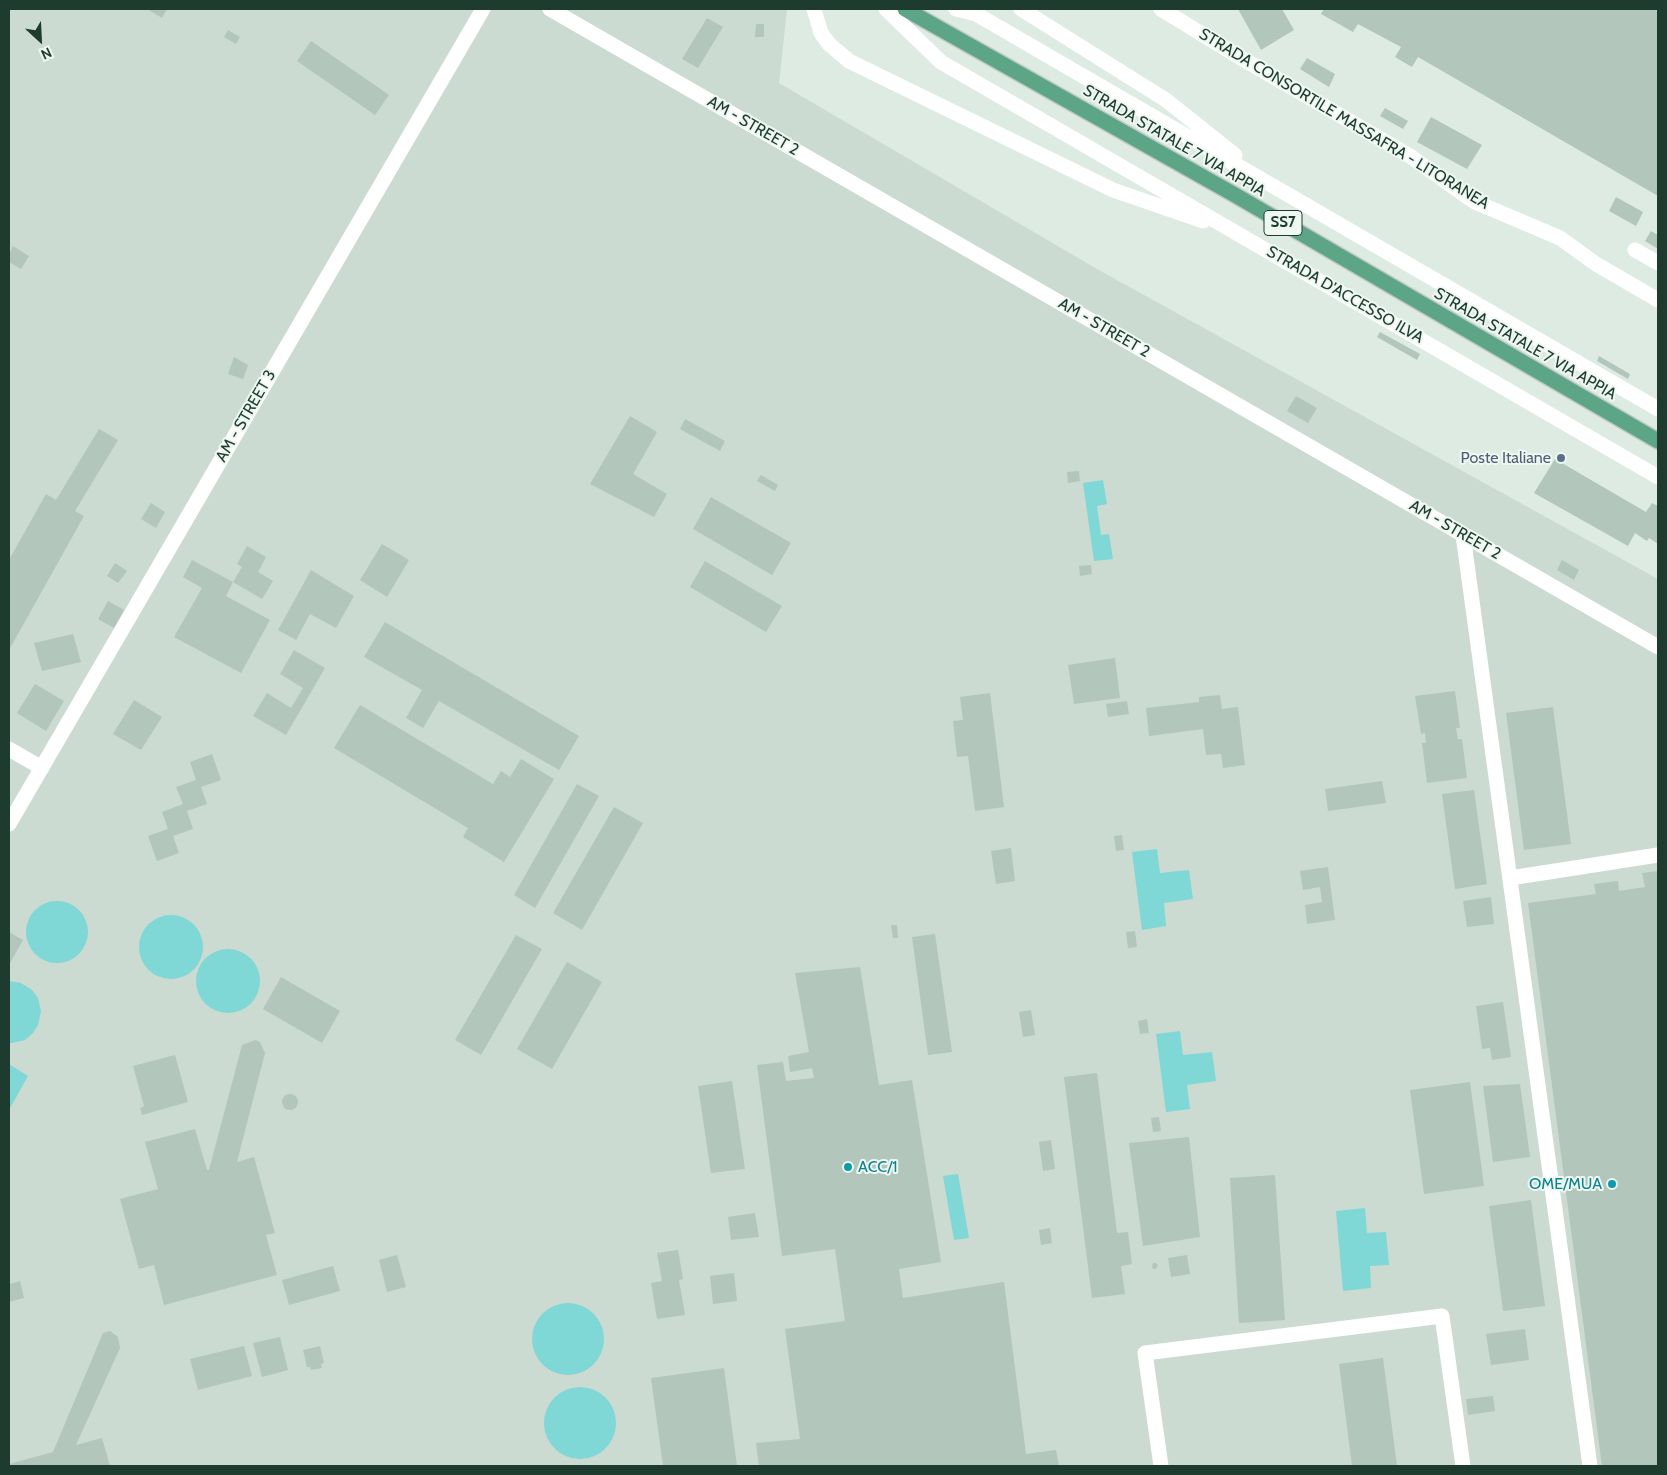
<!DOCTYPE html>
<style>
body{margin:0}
#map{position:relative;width:1667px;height:1475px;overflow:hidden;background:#ddebe3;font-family:Cabin,sans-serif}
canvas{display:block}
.frame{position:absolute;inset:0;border:10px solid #1d3c2f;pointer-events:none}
.north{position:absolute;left:15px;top:15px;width:50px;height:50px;-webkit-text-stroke:4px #eef7f1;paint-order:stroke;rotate:155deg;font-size:14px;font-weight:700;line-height:20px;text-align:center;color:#1d3c2f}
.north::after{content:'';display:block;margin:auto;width:18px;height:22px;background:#1d3c2f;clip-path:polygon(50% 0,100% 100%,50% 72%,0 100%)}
</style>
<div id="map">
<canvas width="1667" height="1475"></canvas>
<div class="frame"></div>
<div class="north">N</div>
</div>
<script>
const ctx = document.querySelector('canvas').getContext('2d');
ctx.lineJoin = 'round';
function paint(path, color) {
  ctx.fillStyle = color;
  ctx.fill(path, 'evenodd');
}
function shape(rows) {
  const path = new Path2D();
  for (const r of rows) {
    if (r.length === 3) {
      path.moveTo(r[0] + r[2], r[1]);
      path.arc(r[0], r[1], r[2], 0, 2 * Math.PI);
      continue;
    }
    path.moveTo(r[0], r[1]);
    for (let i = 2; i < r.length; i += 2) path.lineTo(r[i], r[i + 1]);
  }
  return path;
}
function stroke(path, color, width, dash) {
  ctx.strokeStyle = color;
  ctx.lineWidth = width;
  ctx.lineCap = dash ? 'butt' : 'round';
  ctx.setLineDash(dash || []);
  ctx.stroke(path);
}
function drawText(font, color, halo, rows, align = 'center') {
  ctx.font = font + ' Cabin,sans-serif';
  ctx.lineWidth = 4;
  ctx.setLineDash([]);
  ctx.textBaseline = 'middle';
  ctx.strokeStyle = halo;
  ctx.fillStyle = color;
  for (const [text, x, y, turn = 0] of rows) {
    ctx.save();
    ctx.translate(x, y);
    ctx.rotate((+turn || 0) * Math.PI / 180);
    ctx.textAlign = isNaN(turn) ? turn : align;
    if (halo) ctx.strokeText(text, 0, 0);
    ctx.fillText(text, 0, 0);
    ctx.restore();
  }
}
const built = shape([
 [9,9,787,9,779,83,1097,269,1658,579,1658,1466,9,1466]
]);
const water = shape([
 [1103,480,1107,504,1097,506,1101,535,1109,534,1113,559,1094,561,1083,483],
 [1157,849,1160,873,1189,870,1193,899,1164,903,1166,926,1142,930,1132,852],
 [57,932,31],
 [171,947,32],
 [228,981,32],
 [9,981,21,983,32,990,38,998,41,1011,38,1025,33,1033,25,1040,12,1043,9,1043],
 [1180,1031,1183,1055,1212,1052,1216,1081,1187,1085,1190,1109,1166,1112,1156,1034],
 [9,1064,28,1076,9,1110],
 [958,1174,969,1238,954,1240,943,1176],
 [1365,1208,1367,1233,1386,1232,1389,1265,1370,1266,1371,1288,1343,1291,1336,1211],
 [568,1339,36],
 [580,1423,36]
]);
const building = shape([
 [147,9,167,9,162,18],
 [1238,9,1282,9,1294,30,1261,50],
 [1324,9,1654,9,1658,11,1658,196,1418,57,1412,67,1395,57,1401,47,1358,24,1353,32,1321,14],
 [707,18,723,27,698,68,682,59],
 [756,24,764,24,764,37,755,37],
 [228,30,240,37,236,44,224,37],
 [311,41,389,95,375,115,297,61],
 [1307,58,1335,74,1329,87,1300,69],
 [1385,108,1408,121,1403,129,1380,116],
 [1431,117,1482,145,1467,169,1417,142],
 [1616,197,1643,212,1636,226,1609,211],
 [1651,231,1658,235,1658,249,1645,241],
 [13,246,29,256,21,269,9,262,9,254],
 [1380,332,1420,354,1417,360,1377,337],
 [1599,356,1630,374,1628,379,1597,361],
 [234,357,248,365,243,379,228,374],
 [1296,396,1317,408,1308,423,1287,411],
 [630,416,657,432,633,474,667,494,654,517,590,484],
 [685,419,725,441,720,451,680,429],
 [99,429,118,440,75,511,84,516,9,650,9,560,46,494,56,500],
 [1555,459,1646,512,1652,503,1658,506,1658,544,1649,538,1647,541,1635,533,1628,546,1534,493],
 [1079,471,1080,481,1068,483,1067,472],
 [761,475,778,485,775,491,757,481],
 [711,497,791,543,772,575,693,529],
 [151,503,165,512,156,528,141,519],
 [382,544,409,560,387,597,360,580],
 [247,546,266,557,258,572,273,581,262,599,233,582,242,567,237,564],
 [192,560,233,582,226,596,270,620,241,673,174,637,202,588,183,577],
 [1562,560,1579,570,1574,580,1557,570],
 [705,561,782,606,766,632,690,587],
 [115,563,127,571,118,583,107,576],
 [1091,565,1092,574,1080,576,1079,566],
 [311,570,354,596,336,628,310,614,296,640,278,630],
 [108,601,124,610,114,628,98,619],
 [385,622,579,736,559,770,439,701,423,728,406,718,422,690,364,657],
 [73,634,81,662,42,671,34,643],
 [294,650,325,668,286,735,253,716,267,693,291,708,303,688,280,674],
 [1115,658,1120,698,1074,704,1068,665],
 [35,684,64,701,46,731,17,713],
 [1455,691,1460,728,1456,728,1458,739,1462,739,1467,778,1427,783,1422,743,1426,743,1425,733,1421,734,1415,696],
 [990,693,1004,807,975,811,968,756,957,757,953,721,963,720,960,697],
 [1220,695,1222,709,1238,707,1245,765,1223,768,1221,754,1206,755,1203,729,1149,736,1146,708,1199,702,1199,697],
 [134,700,162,717,141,750,113,734],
 [1127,701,1129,714,1108,717,1106,704],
 [360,705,493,784,501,771,510,777,521,759,554,779,504,862,463,837,468,828,334,748],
 [1553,707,1571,844,1524,850,1506,713],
 [212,754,221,780,201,787,207,804,187,811,193,829,173,836,179,853,157,861,148,836,168,829,162,812,183,804,176,787,196,780,190,762],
 [1382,781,1386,803,1328,811,1325,789],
 [577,784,599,796,535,908,514,895],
 [1474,790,1487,884,1455,889,1442,794],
 [614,807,643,823,582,930,553,913],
 [1122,835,1124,850,1116,851,1114,836],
 [1011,848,1015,881,996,884,991,851],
 [1328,867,1335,920,1307,924,1305,905,1322,902,1320,887,1303,890,1300,871],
 [1658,871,1658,1466,1602,1466,1528,903,1596,894,1594,884,1618,881,1619,891,1645,887,1642,873],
 [1491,897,1494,924,1467,927,1463,901],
 [891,925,897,925,898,938,893,938],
 [1135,931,1137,947,1128,948,1126,932],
 [9,932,23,940,9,965],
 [935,934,952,1052,928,1055,912,937],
 [516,935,542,949,481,1055,455,1040],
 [567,962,602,982,552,1069,517,1049],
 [860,967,879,1085,912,1080,941,1262,899,1269,903,1298,1004,1282,1026,1454,1056,1450,1059,1466,759,1466,756,1443,800,1439,785,1329,845,1321,835,1249,782,1256,757,1065,783,1062,786,1081,814,1078,812,1068,790,1072,788,1056,809,1052,795,973],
 [281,977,340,1011,322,1043,263,1009],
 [1503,1002,1511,1057,1492,1060,1490,1048,1482,1049,1476,1006],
 [1031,1010,1035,1035,1023,1037,1019,1012],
 [1147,1019,1149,1033,1140,1034,1138,1021],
 [255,1040,260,1042,265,1053,237,1162,254,1157,275,1233,266,1235,277,1275,164,1305,154,1265,139,1269,120,1199,158,1189,145,1142,195,1129,207,1170,209,1170,242,1045],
 [175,1055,188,1102,142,1115,140,1108,144,1106,133,1066],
 [1097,1073,1117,1233,1128,1232,1132,1264,1121,1266,1125,1294,1092,1298,1064,1077],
 [732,1081,745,1169,711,1173,698,1086],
 [1470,1082,1484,1186,1424,1194,1410,1090],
 [1520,1084,1530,1157,1493,1162,1483,1086],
 [290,1102,8],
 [1159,1117,1161,1131,1153,1132,1151,1118],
 [1189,1137,1200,1237,1143,1246,1129,1143],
 [1051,1140,1055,1169,1043,1171,1039,1142],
 [1275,1175,1285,1320,1239,1323,1230,1178],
 [1531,1200,1545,1306,1503,1311,1489,1206],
 [755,1213,759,1237,731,1240,728,1217],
 [1050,1228,1052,1243,1041,1245,1039,1230],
 [678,1250,683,1279,679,1280,685,1315,657,1319,651,1283,662,1281,657,1253],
 [397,1255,406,1287,387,1292,379,1260],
 [1187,1255,1190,1274,1171,1277,1168,1258],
 [1153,1263,1156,1263,1158,1265,1156,1269,1153,1269,1152,1266],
 [333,1266,340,1291,289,1305,282,1280],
 [734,1273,737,1301,713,1304,710,1276],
 [20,1281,24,1298,9,1302,9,1284],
 [1525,1329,1529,1360,1491,1365,1486,1334],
 [110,1331,118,1337,120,1348,76,1445,102,1438,110,1466,9,1466,9,1464,53,1452,103,1333],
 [280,1337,288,1370,262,1377,253,1343],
 [244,1346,252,1376,198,1390,190,1359],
 [320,1346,324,1363,321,1364,322,1368,311,1370,310,1367,307,1367,303,1350],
 [1383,1358,1397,1466,1352,1466,1339,1364],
 [724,1368,737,1466,663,1466,651,1378],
 [1493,1396,1495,1411,1468,1415,1466,1399]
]);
const minor = shape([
 [550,9,1658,647],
 [814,9,821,33,829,44,849,61,1113,190,1203,221],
 [886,9,941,62,1658,477],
 [956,9,976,14,1658,409],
 [1021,9,1166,100,1235,155],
 [1161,9,1241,58,1410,156,1473,201,1560,238,1596,264,1658,300],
 [1635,250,1658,263],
 [1463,535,1590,1466],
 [9,749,42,768],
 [9,824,483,9],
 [1510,878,1658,855],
 [1161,1466,1145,1353,1442,1316,1463,1466]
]);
const major = shape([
 [905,9,1235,195,1658,441]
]);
const markers = [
 [1561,458,5,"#5c6f8a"],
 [848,1167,5,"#0f9aa8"],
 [1612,1184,5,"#0f9aa8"]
];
const shields = [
 [1283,223,38]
];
const shieldNames = [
 ["SS7",1283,223]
];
const streetNames = [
 ["STRADA CONSORTILE MASSAFRA - LITORANEA",1344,119,31],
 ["AM - STREET 2",753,126,30],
 ["STRADA STATALE 7 VIA APPIA",1174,141,30],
 ["STRADA D'ACCESSO ILVA",1345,295,30],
 ["AM - STREET 2",1104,328,30],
 ["STRADA STATALE 7 VIA APPIA",1525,344,30],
 ["AM - STREET 3",246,416,-60],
 ["AM - STREET 2",1455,530,30]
];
const serviceNames = [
 ["Poste Italiane",1551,458]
];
const cultureNames = [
 ["ACC/1",858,1167],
 ["OME/MUA",1602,1184,"right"]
];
paint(built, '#cbdbd1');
paint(water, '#7fd7d6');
paint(building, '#b3c6bb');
stroke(major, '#c0c8c5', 18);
stroke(minor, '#fff', 15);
stroke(major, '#5da587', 15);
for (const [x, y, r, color] of markers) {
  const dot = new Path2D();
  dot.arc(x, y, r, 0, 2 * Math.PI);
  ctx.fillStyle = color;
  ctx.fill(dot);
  stroke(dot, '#eef7f1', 2);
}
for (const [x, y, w] of shields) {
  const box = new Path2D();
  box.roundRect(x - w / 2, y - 12.5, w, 25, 4);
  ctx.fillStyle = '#eef7f1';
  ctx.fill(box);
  stroke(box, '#1d3c2f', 1);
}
drawText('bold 15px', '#1d3c2f', null, shieldNames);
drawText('16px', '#1d3c2f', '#eef7f1', streetNames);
drawText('16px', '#4e5e75', '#eef7f1', serviceNames, 'right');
drawText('16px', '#0d838f', '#eef7f1', cultureNames, 'left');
</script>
